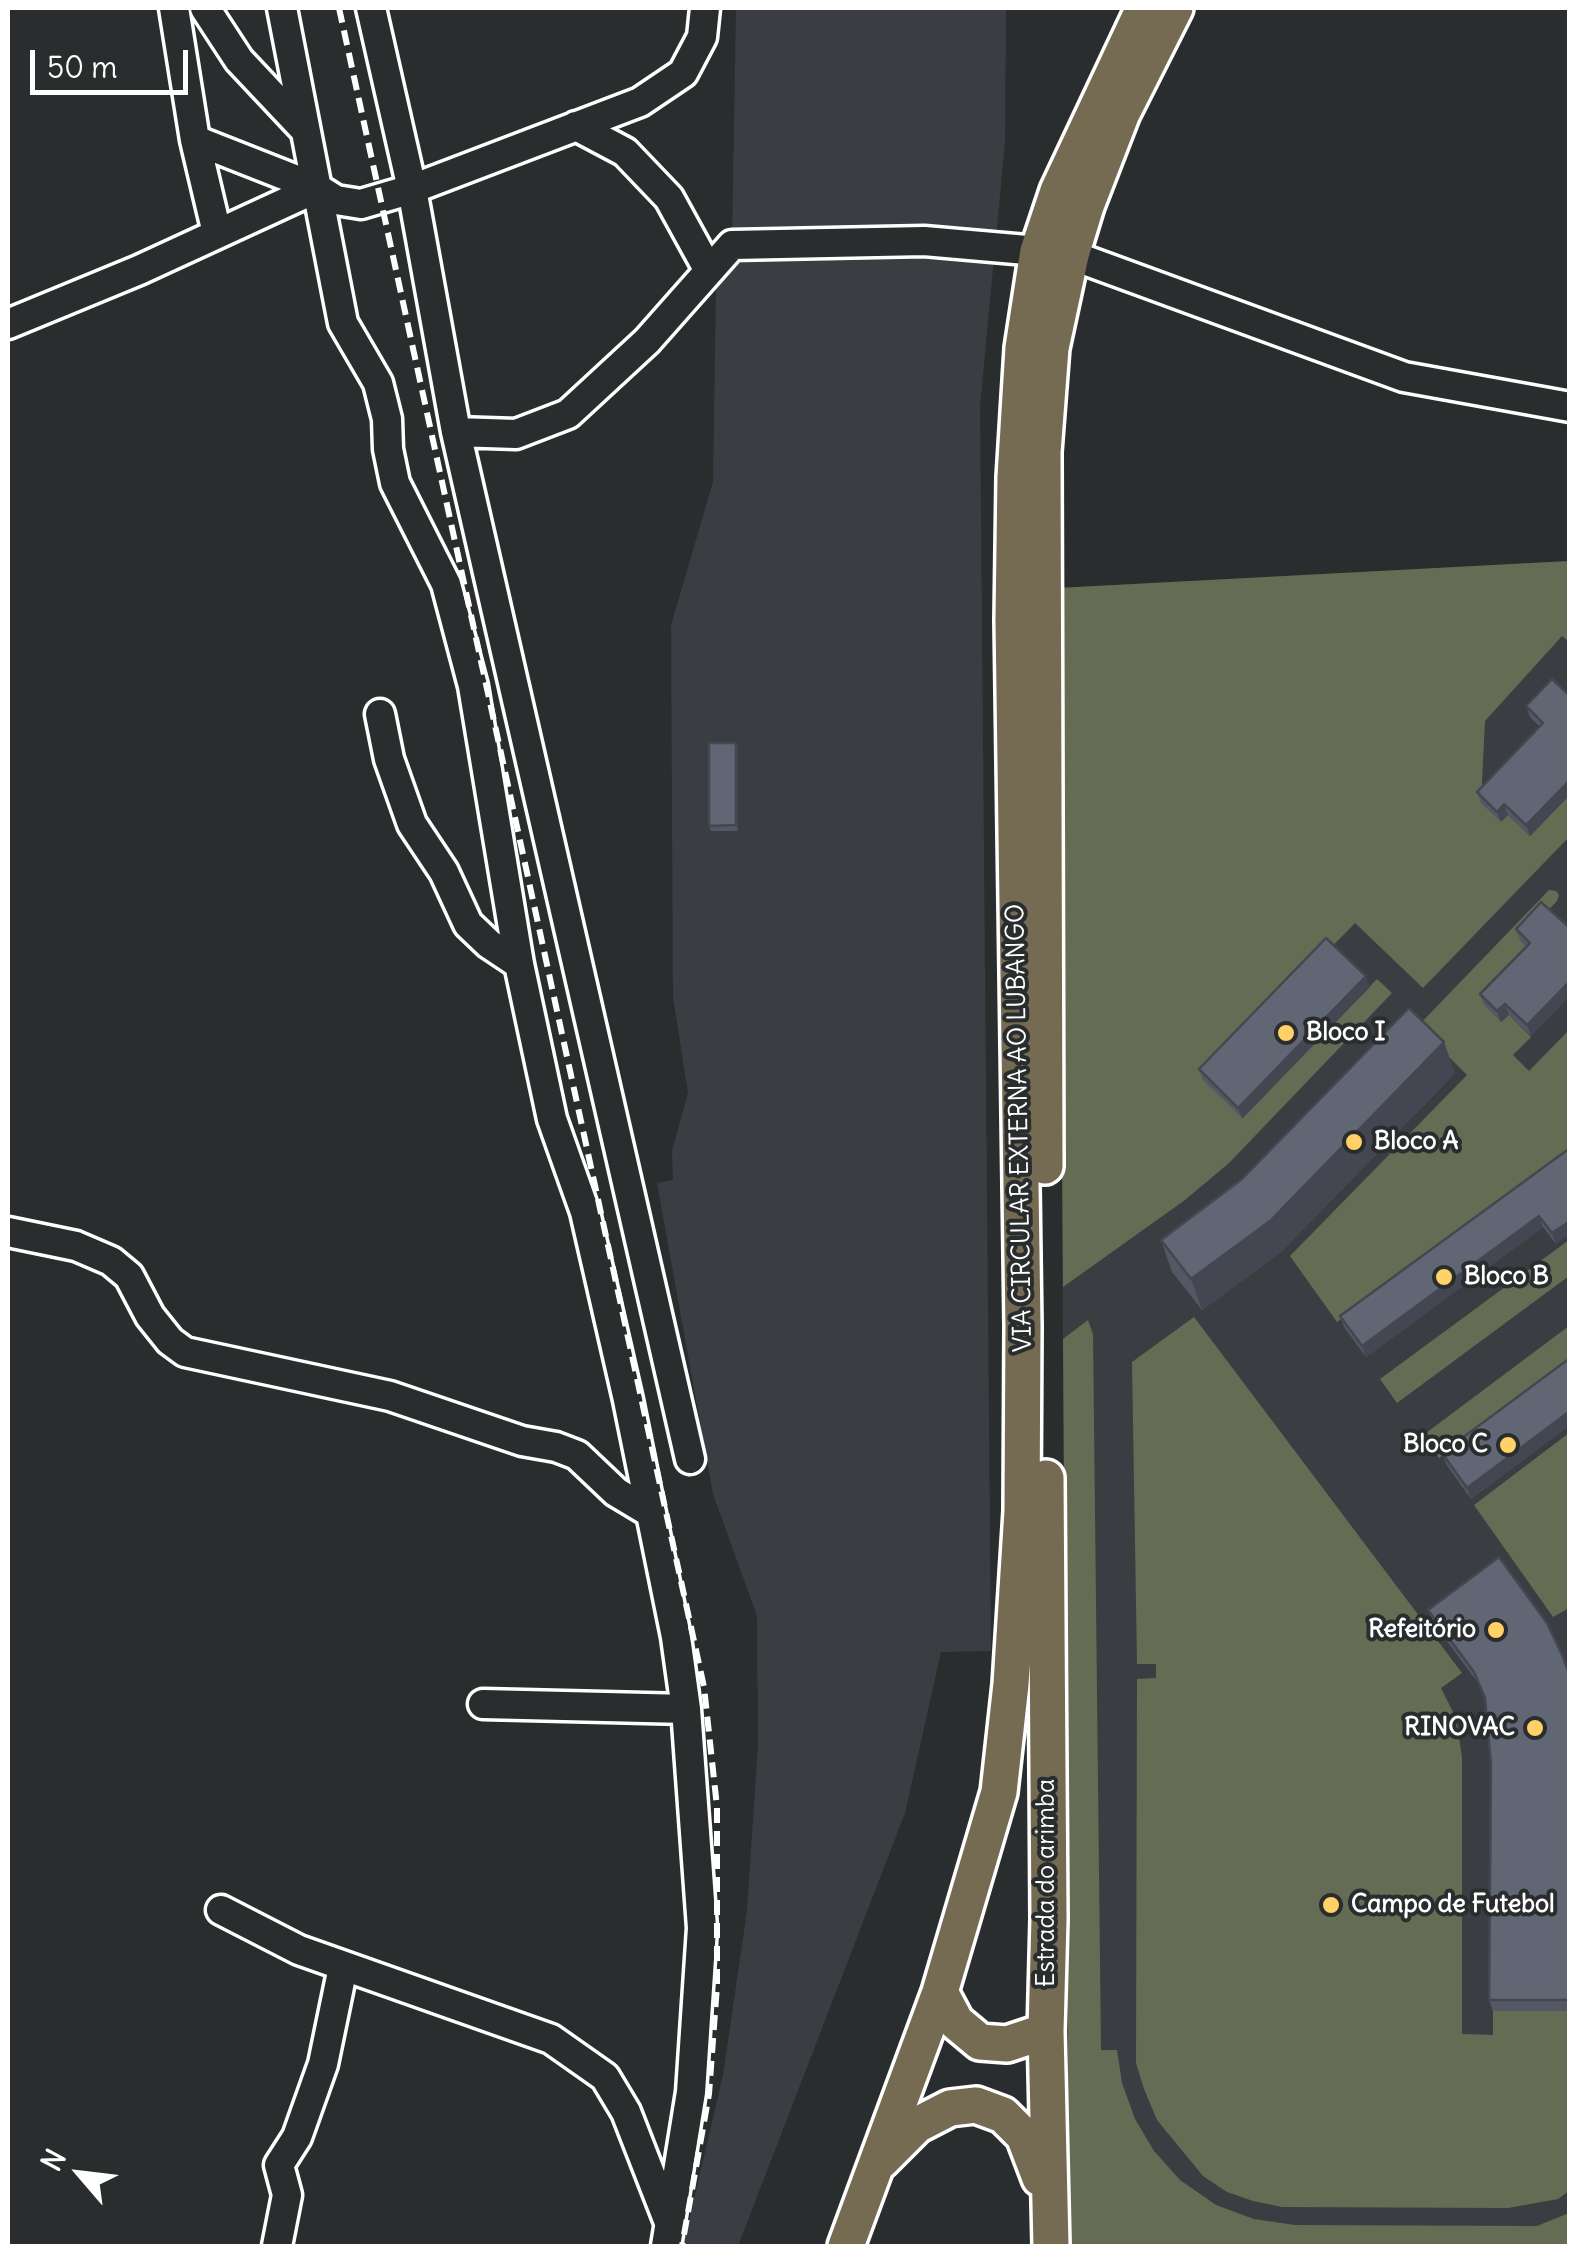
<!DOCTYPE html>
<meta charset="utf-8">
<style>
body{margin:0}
#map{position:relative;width:1577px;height:2254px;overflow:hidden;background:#2a2d2e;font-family:Delius,sans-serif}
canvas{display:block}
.frame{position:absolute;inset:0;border:10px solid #fff;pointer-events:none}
.north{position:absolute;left:30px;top:2124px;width:100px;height:100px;-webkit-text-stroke:8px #2a2d2e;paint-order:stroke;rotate:298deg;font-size:28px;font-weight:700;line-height:40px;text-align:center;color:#fff}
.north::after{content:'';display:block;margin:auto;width:35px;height:45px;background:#fff;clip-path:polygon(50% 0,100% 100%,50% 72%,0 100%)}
.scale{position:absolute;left:30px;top:50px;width:158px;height:45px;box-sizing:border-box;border:5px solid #fff;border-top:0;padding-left:12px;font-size:30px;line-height:35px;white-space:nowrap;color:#fff;-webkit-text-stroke:8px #2a2d2e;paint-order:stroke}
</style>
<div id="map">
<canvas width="1577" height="2254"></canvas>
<div class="frame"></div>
<div class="north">N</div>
<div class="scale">50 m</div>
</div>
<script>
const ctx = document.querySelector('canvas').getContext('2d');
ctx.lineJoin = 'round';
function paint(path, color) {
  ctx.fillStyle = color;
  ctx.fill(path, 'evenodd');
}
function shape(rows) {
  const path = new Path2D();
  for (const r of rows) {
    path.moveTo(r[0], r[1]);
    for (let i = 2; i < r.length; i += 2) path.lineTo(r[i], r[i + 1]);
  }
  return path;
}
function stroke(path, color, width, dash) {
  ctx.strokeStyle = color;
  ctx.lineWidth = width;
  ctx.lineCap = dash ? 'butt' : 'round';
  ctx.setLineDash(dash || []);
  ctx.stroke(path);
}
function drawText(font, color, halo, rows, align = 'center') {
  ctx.font = font + ' Delius,sans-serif';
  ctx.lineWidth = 8;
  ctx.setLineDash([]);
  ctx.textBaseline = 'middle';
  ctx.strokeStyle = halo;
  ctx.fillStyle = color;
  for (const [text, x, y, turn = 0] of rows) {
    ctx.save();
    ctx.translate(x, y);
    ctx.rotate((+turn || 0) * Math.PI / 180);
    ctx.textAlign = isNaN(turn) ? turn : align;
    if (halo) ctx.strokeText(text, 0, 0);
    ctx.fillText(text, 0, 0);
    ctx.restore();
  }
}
const built = shape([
 [736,8,1006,8,1005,142,980,406,991,1651,941,1652,905,1813,738,2246,683,2246,723,2075,747,1911,758,1744,757,1616,713,1494,657,1183,673,1180,672,1151,688,1093,673,997,671,625,713,482,716,290,732,245],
 [1569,561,1569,2246,1069,2246,1058,588]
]);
const green = shape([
 [1569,561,1569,642,1562,636,1485,721,1481,803,1508,815,1530,836,1569,795,1569,837,1423,988,1355,923,1203,1079,1243,1118,1377,979,1392,993,1229,1163,1185,1200,1063,1287,1058,588],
 [1549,890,1556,891,1559,895,1557,901,1520,940,1534,954,1509,1015,1531,1037,1513,1055,1529,1071,1569,1030,1569,1153,1337,1322,1290,1256,1467,1075,1418,1026],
 [1569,1240,1569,1276,1397,1403,1380,1379],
 [1194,1317,1462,1673,1441,1688,1456,1718,1462,1757,1462,2034,1493,2035,1493,2011,1569,2011,1569,2191,1558,2199,1508,2208,1282,2207,1253,2201,1227,2192,1203,2176,1157,2120,1144,2089,1136,2063,1137,1679,1156,1678,1156,1664,1137,1664,1132,1362],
 [1088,1320,1093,1334,1101,2050,1117,2050,1122,2083,1135,2119,1154,2151,1180,2180,1216,2205,1254,2219,1295,2225,1537,2226,1569,2213,1569,2246,1069,2246,1063,1339],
 [1569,1326,1569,1362,1439,1458,1422,1436],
 [1569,1433,1569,1608,1553,1617,1474,1505]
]);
const minor = shape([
 [174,8,195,140,217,233],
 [205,8,239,60,304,129],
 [282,8,343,323,378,383,387,419,388,449,395,483,446,584,473,686,519,964,552,1119,585,1212,628,1400,676,1637,686,1709,702,1928,691,2092,666,2246],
 [371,8,412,189,456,432,690,1459],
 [576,126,625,152,669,198,708,269],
 [195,140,317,188,336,200,361,204,412,189,640,102,683,73,702,37,705,8],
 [1071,255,1404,377,1570,407],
 [8,324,139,270,317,188],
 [456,432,516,434,568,414,647,341,732,245,924,241,1038,251],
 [380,714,389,759,412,824,444,872,468,924,489,944,519,964],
 [8,1232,76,1246,111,1261,129,1276,150,1316,170,1341,185,1352,390,1396,522,1441,556,1447,577,1455,616,1492,651,1513],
 [483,1704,686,1709],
 [221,1910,299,1950,551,2039,605,2077,626,2112,670,2225],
 [277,2246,287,2195,279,2165,297,2137,323,2064,343,1967]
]);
const major = shape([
 [1045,1166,1043,452,1051,348,1071,255,1086,206,1122,113,1175,8],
 [1046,1478,1049,1919,1046,2031,1051,2246],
 [940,1992,956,2022,980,2042,1007,2044,1046,2031],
 [881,2161,917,2125,950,2108,976,2105,1003,2115,1024,2136,1040,2178],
 [846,2246,940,1992,999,1792,1011,1684,1022,1511,1023,1326,1013,620,1015,477,1023,348,1038,251,1058,191,1144,8]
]);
const rail = shape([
 [339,8,704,1687,717,1807,717,1986,709,2094,682,2246]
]);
const wall = shape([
 [1552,679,1530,836,1508,815,1501,822,1481,803,1477,792,1540,727,1530,717,1526,706],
 [736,743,738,748,738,831,711,831,709,826],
 [1541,902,1531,1036,1509,1015,1501,1022,1484,1005,1480,994,1526,946,1520,940,1516,929],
 [1370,987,1242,1118,1203,1080,1199,1069],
 [1455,1073,1281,1252,1202,1310,1172,1272,1161,1240],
 [1570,1148,1556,1244,1543,1227,1366,1357,1344,1327,1340,1316],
 [1570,1358,1570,1425,1471,1499,1446,1464,1442,1453],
 [1428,1610,1570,1675,1570,2011,1493,2011,1489,2000,1491,1764,1486,1700,1478,1683,1432,1621]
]);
const shadedWall = shape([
 [736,743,738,748,738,831,736,825],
 [1570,780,1570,795,1530,836,1526,825],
 [1504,804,1508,815,1501,822,1497,812],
 [1366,976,1370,987,1242,1118,1238,1108],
 [1570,981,1570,996,1531,1036,1527,1025],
 [1505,1004,1509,1015,1501,1022,1497,1011],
 [1444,1042,1455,1073,1281,1252,1202,1310,1191,1279],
 [1539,1216,1543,1227,1366,1357,1362,1346],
 [1570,1221,1570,1234,1556,1244,1552,1233],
 [1570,1411,1570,1425,1471,1499,1467,1488]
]);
const building = shape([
 [1552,679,1570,696,1570,780,1526,825,1504,804,1497,812,1477,792,1543,723,1526,706,1552,679],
 [709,743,736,743,736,825,709,826,709,743],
 [1541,902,1570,928,1570,981,1527,1025,1505,1004,1497,1011,1480,994,1530,943,1516,929,1541,902],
 [1326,938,1366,976,1238,1108,1199,1069,1326,938],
 [1409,1008,1444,1042,1270,1221,1191,1279,1161,1240,1242,1179,1409,1008],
 [1570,1148,1570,1221,1552,1233,1539,1216,1362,1346,1340,1316,1570,1148],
 [1570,1358,1570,1411,1467,1488,1442,1453,1570,1358],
 [1499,1557,1547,1623,1563,1657,1570,1676,1570,2000,1489,2000,1491,1764,1485,1698,1474,1672,1428,1610,1499,1557]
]);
const markers = [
 [1286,1033,10,"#ffd166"],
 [1354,1142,10,"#ffd166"],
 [1444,1277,10,"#ffd166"],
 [1508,1445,10,"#ffd166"],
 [1496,1630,10,"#ffd166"],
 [1535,1728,10,"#ffd166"],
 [1331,1905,10,"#ffd166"]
];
const poiNames = [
 ["Bloco I",1306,1033],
 ["Bloco A",1374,1142],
 ["Bloco B",1464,1277],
 ["Bloco C",1488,1445,"right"],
 ["Refeitório",1476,1630,"right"],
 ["RINOVAC",1515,1728,"right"],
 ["Campo de Futebol",1351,1905]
];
const streetNames = [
 ["VIA CIRCULAR EXTERNA AO LUBANGO",1020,1128,-91],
 ["Estrada do arimba",1047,1883,-90]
];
paint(built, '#3a3e43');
paint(green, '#646d53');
stroke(minor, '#fff', 35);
stroke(major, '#fff', 42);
stroke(minor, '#2a2d2e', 28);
stroke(major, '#756b52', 35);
stroke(rail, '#fff', 6, [15, 8]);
paint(wall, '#535864');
paint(shadedWall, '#444751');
paint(building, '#616674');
stroke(building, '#444751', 2.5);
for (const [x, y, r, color] of markers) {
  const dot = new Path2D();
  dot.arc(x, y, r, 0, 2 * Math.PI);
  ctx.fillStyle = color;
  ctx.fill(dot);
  stroke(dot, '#2a2d2e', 4);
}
drawText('bold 25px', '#fff', '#2a2d2e', poiNames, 'left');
drawText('25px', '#fff', '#2a2d2e', streetNames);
</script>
